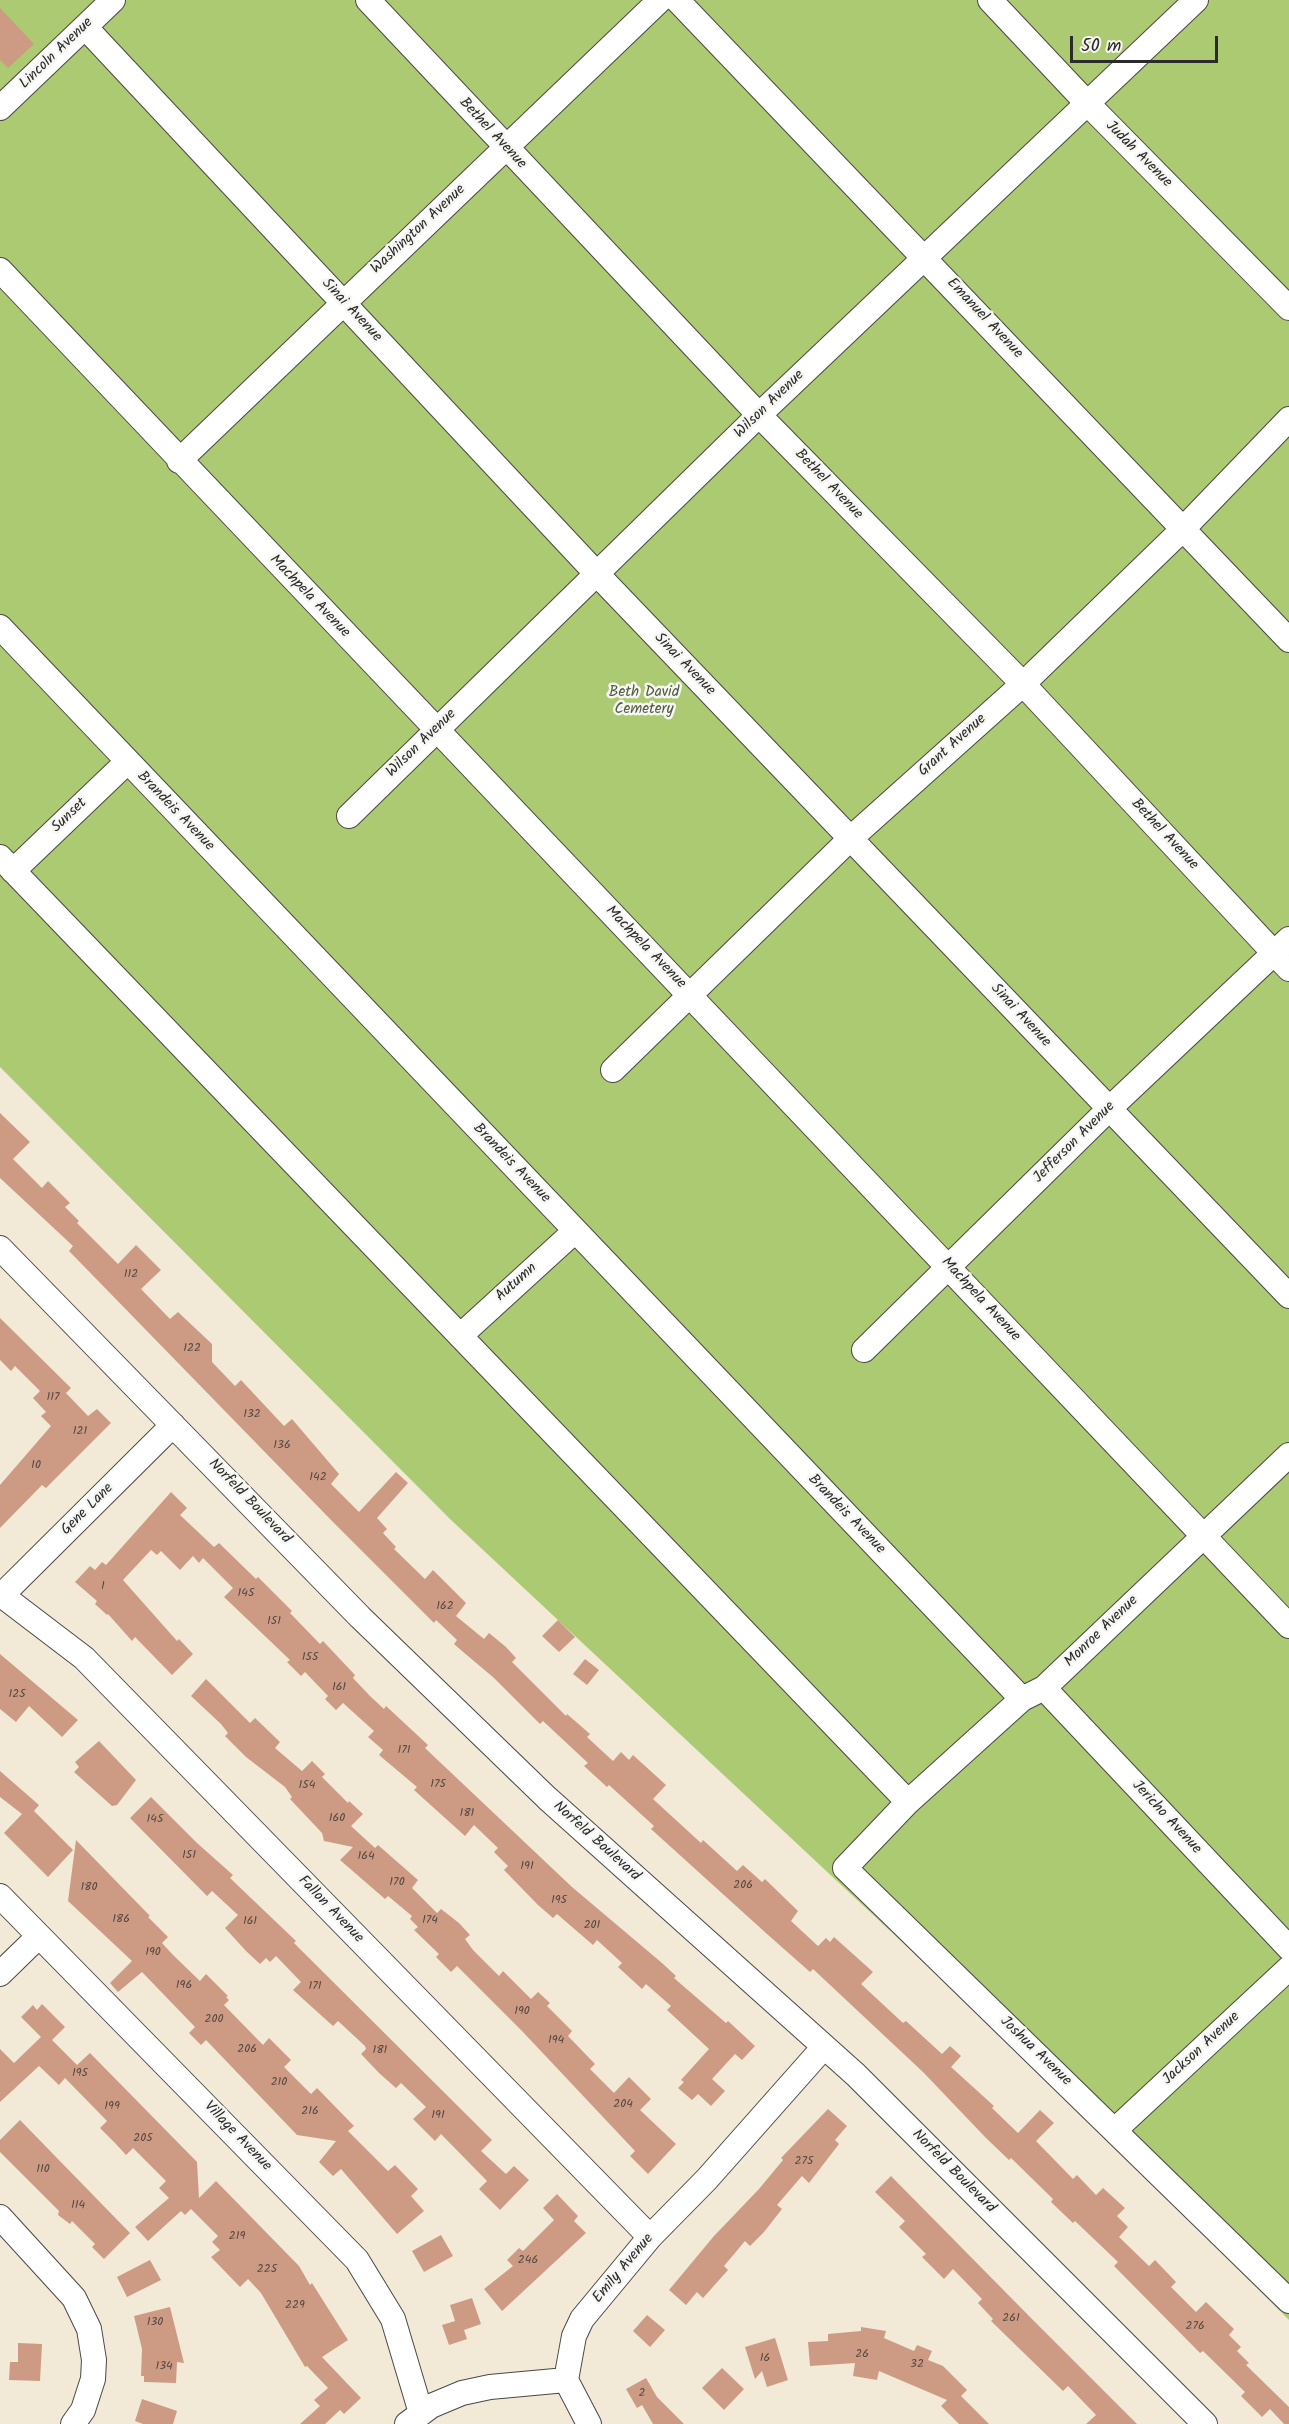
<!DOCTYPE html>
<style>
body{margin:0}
#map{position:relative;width:1289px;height:2424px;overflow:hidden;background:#f2ead7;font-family:Kalam,sans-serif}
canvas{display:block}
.scale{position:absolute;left:1070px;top:36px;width:148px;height:27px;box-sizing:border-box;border:3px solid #2b2b2b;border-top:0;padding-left:8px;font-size:18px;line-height:21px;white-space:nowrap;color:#2b2b2b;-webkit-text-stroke:4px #f6f6f2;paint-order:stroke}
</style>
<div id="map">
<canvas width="1289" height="2424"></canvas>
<div class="scale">50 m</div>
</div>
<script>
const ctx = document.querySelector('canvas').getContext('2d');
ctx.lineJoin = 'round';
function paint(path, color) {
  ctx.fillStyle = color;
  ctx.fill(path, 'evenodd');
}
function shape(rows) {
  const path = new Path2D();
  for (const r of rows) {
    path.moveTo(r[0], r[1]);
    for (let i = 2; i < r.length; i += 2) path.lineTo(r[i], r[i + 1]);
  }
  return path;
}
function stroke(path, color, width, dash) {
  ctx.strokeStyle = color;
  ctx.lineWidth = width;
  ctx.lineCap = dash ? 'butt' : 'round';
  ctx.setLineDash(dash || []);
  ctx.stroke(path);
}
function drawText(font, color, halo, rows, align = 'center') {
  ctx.font = font + ' Kalam,sans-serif';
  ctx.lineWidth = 5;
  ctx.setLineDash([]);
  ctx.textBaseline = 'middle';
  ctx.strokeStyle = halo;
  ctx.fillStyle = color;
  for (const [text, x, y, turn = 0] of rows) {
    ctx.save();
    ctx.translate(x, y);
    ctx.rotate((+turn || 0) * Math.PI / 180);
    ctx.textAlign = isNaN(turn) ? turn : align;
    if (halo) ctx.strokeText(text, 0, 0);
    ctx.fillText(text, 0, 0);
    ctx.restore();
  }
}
const green = shape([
 [0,0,1289,0,1289,2320,1055,2085,450,1519,0,1067]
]);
const building = shape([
 [0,8,34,44,8,68,0,60],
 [0,1113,30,1142,13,1159,42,1188,48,1181,70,1203,65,1207,79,1221,77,1223,118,1264,136,1245,161,1270,141,1289,170,1319,178,1312,212,1344,212,1362,235,1386,241,1380,284,1426,292,1419,339,1474,331,1484,359,1512,396,1472,408,1483,377,1518,387,1529,383,1533,396,1547,394,1549,425,1579,433,1570,466,1603,456,1616,484,1639,489,1633,506,1647,516,1658,512,1662,566,1716,567,1714,590,1734,587,1737,613,1761,621,1752,629,1760,633,1755,666,1785,653,1799,701,1843,703,1840,737,1871,743,1865,762,1882,765,1879,798,1911,791,1921,818,1946,826,1938,830,1942,834,1937,863,1963,873,1972,861,1984,903,2023,906,2021,942,2054,950,2046,961,2056,951,2067,994,2106,992,2108,1018,2133,1040,2110,1054,2123,1036,2141,1073,2179,1077,2175,1096,2195,1103,2188,1125,2208,1117,2216,1128,2227,1119,2237,1149,2266,1155,2260,1176,2282,1171,2287,1196,2312,1206,2302,1234,2329,1229,2335,1241,2347,1237,2351,1249,2363,1246,2365,1289,2407,1289,2424,1284,2424,1270,2409,1262,2417,1241,2396,1245,2392,1203,2351,1200,2353,1114,2266,1118,2262,1075,2221,1073,2223,1051,2202,1053,2199,1011,2158,1009,2160,986,2138,923,2072,813,1969,810,1972,767,1934,651,1829,654,1826,609,1785,607,1787,584,1766,588,1763,543,1721,540,1724,494,1678,462,1651,454,1644,457,1640,436,1620,434,1623,332,1521,69,1251,73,1246,0,1178],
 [0,1318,71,1388,66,1393,88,1416,97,1409,111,1423,46,1488,42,1485,0,1528,0,1485,51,1426,41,1416,46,1412,33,1398,40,1391,15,1366,11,1371,0,1360],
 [171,1492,187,1508,180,1515,214,1547,219,1543,256,1579,258,1577,292,1611,290,1613,320,1644,323,1641,355,1675,353,1678,370,1696,384,1709,386,1706,428,1745,425,1748,572,1887,662,1963,676,1976,674,1978,726,2023,728,2021,755,2046,742,2060,735,2054,712,2079,725,2091,711,2106,698,2094,692,2100,678,2088,684,2082,681,2080,709,2049,667,2010,671,2006,646,1984,642,1989,618,1967,622,1963,597,1940,593,1945,557,1914,553,1918,538,1905,504,1870,508,1866,494,1852,498,1848,474,1825,465,1836,414,1790,417,1787,379,1755,383,1750,368,1737,374,1731,343,1703,336,1710,325,1699,328,1696,305,1672,301,1676,287,1662,290,1660,224,1597,233,1588,203,1558,199,1563,193,1556,180,1570,161,1551,157,1555,151,1550,123,1580,177,1641,179,1639,193,1654,172,1675,135,1637,132,1641,108,1614,107,1615,95,1604,97,1601,75,1582,90,1566,95,1570,102,1562,106,1565],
 [558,1620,575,1637,559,1652,542,1636],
 [0,1654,78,1720,62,1737,29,1706,16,1722,0,1709],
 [585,1659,599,1670,587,1685,573,1674],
 [206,1679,250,1723,255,1718,280,1742,275,1748,302,1771,312,1761,325,1774,322,1777,348,1803,349,1801,363,1814,351,1826,375,1848,378,1845,418,1880,412,1888,437,1913,441,1909,459,1923,470,1935,465,1939,473,1950,499,1976,503,1971,531,1999,538,1992,550,2003,547,2006,572,2031,568,2036,595,2064,590,2069,614,2093,629,2077,651,2099,640,2110,676,2144,648,2174,630,2156,635,2151,522,2031,457,1966,451,1972,436,1957,439,1954,414,1930,418,1927,410,1919,412,1916,388,1896,385,1899,340,1860,353,1847,324,1841,322,1833,290,1799,292,1797,285,1787,246,1757,225,1736,228,1733,221,1724,191,1696],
 [99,1741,136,1780,117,1805,112,1806,74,1772,79,1767,75,1762],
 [0,1771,39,1805,34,1811,73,1850,48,1877,4,1833,22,1814,0,1797],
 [151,1797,197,1843,233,1875,230,1878,296,1941,294,1943,302,1951,492,2140,481,2151,506,2174,514,2166,529,2180,500,2210,479,2189,487,2181,441,2134,435,2141,413,2119,426,2107,401,2083,396,2088,379,2073,361,2054,366,2049,365,2046,338,2021,333,2026,293,1990,301,1982,276,1956,270,1962,266,1958,260,1964,246,1951,225,1928,238,1915,212,1891,207,1896,130,1818],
 [76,1840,150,1916,148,1917,168,1937,162,1943,173,1955,200,1981,206,1974,228,1996,226,1997,229,2000,224,2005,263,2045,269,2038,291,2060,284,2067,311,2094,317,2088,354,2126,348,2131,388,2171,395,2165,418,2189,411,2196,424,2211,397,2234,341,2169,333,2176,319,2162,336,2141,297,2135,206,2040,201,2045,189,2033,195,2027,142,1972,118,1992,110,1983,132,1961,68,1901],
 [42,2004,65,2027,52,2040,77,2065,90,2053,197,2162,199,2198,216,2181,299,2266,310,2285,312,2283,348,2340,322,2357,361,2398,344,2414,340,2410,325,2424,300,2424,320,2406,314,2400,328,2388,307,2366,305,2367,261,2293,248,2279,240,2287,211,2257,220,2250,212,2242,218,2236,191,2209,185,2215,181,2211,148,2241,135,2227,169,2198,159,2188,166,2181,133,2148,126,2155,115,2143,100,2128,107,2121,65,2078,59,2085,39,2066,0,2102,0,2049,14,2063,41,2037,21,2017,33,2005,37,2010],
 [828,2109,847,2126,835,2140,839,2144,809,2183,802,2176,777,2205,782,2209,764,2232,750,2246,745,2241,724,2266,728,2270,703,2298,697,2292,686,2305,669,2290,714,2236,759,2189,783,2160,781,2158],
 [20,2120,130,2233,104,2259,92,2247,95,2244,72,2221,70,2224,58,2215,59,2211,0,2152,0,2140],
 [891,2176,1031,2318,1137,2424,1086,2424,1096,2415,1068,2386,1063,2391,991,2321,993,2319,978,2303,982,2299,953,2269,944,2279,922,2257,926,2254,899,2227,905,2221,875,2192],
 [557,2194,578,2216,574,2221,586,2233,502,2311,484,2289,513,2266,507,2260,519,2248,523,2251,554,2220,543,2208],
 [441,2235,453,2256,424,2272,412,2251],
 [150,2260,161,2280,127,2297,117,2277],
 [472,2298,481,2324,464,2330,467,2339,449,2345,442,2325,455,2321,450,2305],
 [170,2307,184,2363,177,2362,176,2383,144,2382,144,2376,141,2376,142,2349,134,2316],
 [647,2315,665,2330,650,2347,633,2331],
 [861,2327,886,2331,884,2338,914,2351,917,2345,932,2351,928,2360,943,2366,967,2390,961,2396,989,2424,959,2424,941,2406,947,2400,879,2371,877,2380,853,2376,855,2363,810,2366,808,2342,828,2341,828,2334,861,2331],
 [775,2338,788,2380,767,2387,762,2371,755,2379,745,2347],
 [18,2343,42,2344,40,2381,9,2380,10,2362,18,2362],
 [722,2368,744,2389,724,2410,702,2388],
 [646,2378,657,2397,684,2424,653,2424,642,2405,637,2408,626,2389],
 [142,2399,177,2411,173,2424,143,2424,135,2421]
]);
const minor = shape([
 [368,0,759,415,1023,684,1289,969],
 [677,0,1289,640],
 [990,0,1086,102,1289,308],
 [85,27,596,573,1289,1296],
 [0,108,113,0],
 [0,270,1289,1626],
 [179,461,660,0],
 [0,627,1022,1699],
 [349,816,759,415,1196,0],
 [0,857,908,1802],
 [13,871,127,762],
 [613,1070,851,838,1023,684,1182,530,1289,419],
 [0,1248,360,1617,547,1798,856,2075,1205,2424],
 [460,1336,575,1231],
 [864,1350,1109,1109,1289,939],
 [1289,1455,1044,1688,1022,1699,908,1802,845,1868,1289,2301],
 [0,1594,84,1658,650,2237],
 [2,1595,173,1425],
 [1044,1688,1289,1948],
 [0,1896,357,2260,393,2319,421,2413],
 [0,1974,39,1936],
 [1116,2129,1289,1968],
 [0,2217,74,2298,89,2329,94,2360,93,2379,83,2410,73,2424],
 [566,2380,574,2336,582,2319,650,2237,707,2179,823,2048],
 [566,2380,589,2424],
 [407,2424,431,2406,462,2393,490,2387,566,2380]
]);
const numberNames = [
 ["112",131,1275],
 ["122",192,1349],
 ["117",53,1398],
 ["132",252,1415],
 ["121",80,1432],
 ["136",282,1446],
 ["10",36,1466],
 ["142",318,1478],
 ["1",103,1587],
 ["145",246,1594],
 ["162",445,1607],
 ["151",274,1622],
 ["155",310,1658],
 ["161",339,1688],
 ["125",17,1695],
 ["171",404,1751],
 ["175",438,1785],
 ["154",307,1786],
 ["181",467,1814],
 ["160",337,1819],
 ["145",155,1820],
 ["151",189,1856],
 ["164",366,1857],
 ["191",527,1867],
 ["170",397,1883],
 ["206",743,1886],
 ["180",89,1888],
 ["195",559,1901],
 ["186",121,1920],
 ["174",430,1921],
 ["161",250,1922],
 ["201",592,1926],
 ["190",153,1953],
 ["196",184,1986],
 ["171",315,1987],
 ["190",522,2012],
 ["200",214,2020],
 ["194",556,2041],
 ["206",247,2050],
 ["181",380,2051],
 ["195",80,2074],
 ["210",279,2083],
 ["204",623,2105],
 ["199",112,2107],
 ["216",310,2112],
 ["191",438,2116],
 ["205",143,2139],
 ["275",804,2162],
 ["110",43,2170],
 ["114",78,2206],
 ["219",237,2237],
 ["246",528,2261],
 ["225",267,2270],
 ["229",295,2306],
 ["261",1011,2319],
 ["130",155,2323],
 ["276",1195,2327],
 ["26",862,2355],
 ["16",765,2359],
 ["32",917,2365],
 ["134",164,2367],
 ["2",642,2394]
];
const streetNames = [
 ["Lincoln Avenue",57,54,-44],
 ["Bethel Avenue",492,134,47],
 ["Judah Avenue",1138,155,45],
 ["Washington Avenue",419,230,-43],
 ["Sinai Avenue",351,311,47],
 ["Emanuel Avenue",984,319,47],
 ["Wilson Avenue",770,405,-44],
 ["Bethel Avenue",828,485,46],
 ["Machpela Avenue",309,597,46],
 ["Sinai Avenue",684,665,46],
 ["Wilson Avenue",422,744,-44],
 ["Grant Avenue",953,746,-42],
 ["Brandeis Avenue",175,812,46],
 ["Sunset",70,816,-44],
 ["Bethel Avenue",1164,835,47],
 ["Machpela Avenue",645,948,46],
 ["Sinai Avenue",1020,1016,47],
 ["Jefferson Avenue",1075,1143,-45],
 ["Brandeis Avenue",511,1164,46],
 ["Autumn",517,1283,-42],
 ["Machpela Avenue",980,1300,47],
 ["Norfeld Boulevard",249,1502,46],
 ["Gene Lane",88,1510,-45],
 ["Brandeis Avenue",846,1515,46],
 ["Monroe Avenue",1102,1632,-44],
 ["Jericho Avenue",1166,1818,47],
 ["Norfeld Boulevard",596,1842,42],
 ["Fallon Avenue",330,1910,46],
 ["Jackson Avenue",1202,2049,-43],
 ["Joshua Avenue",1035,2052,44],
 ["Village Avenue",237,2137,46],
 ["Norfeld Boulevard",953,2172,45],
 ["Emily Avenue",624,2269,-50]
];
const parkNames = [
 ["Beth David",644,693],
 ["Cemetery",644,710]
];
paint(green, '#abca71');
paint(building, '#cd9b84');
stroke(minor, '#494845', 26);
stroke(minor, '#fff', 24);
drawText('12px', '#544741', null, numberNames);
drawText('15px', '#2b2b2b', '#f6f6f2', streetNames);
drawText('15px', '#515b40', '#f6f6f2', parkNames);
</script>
